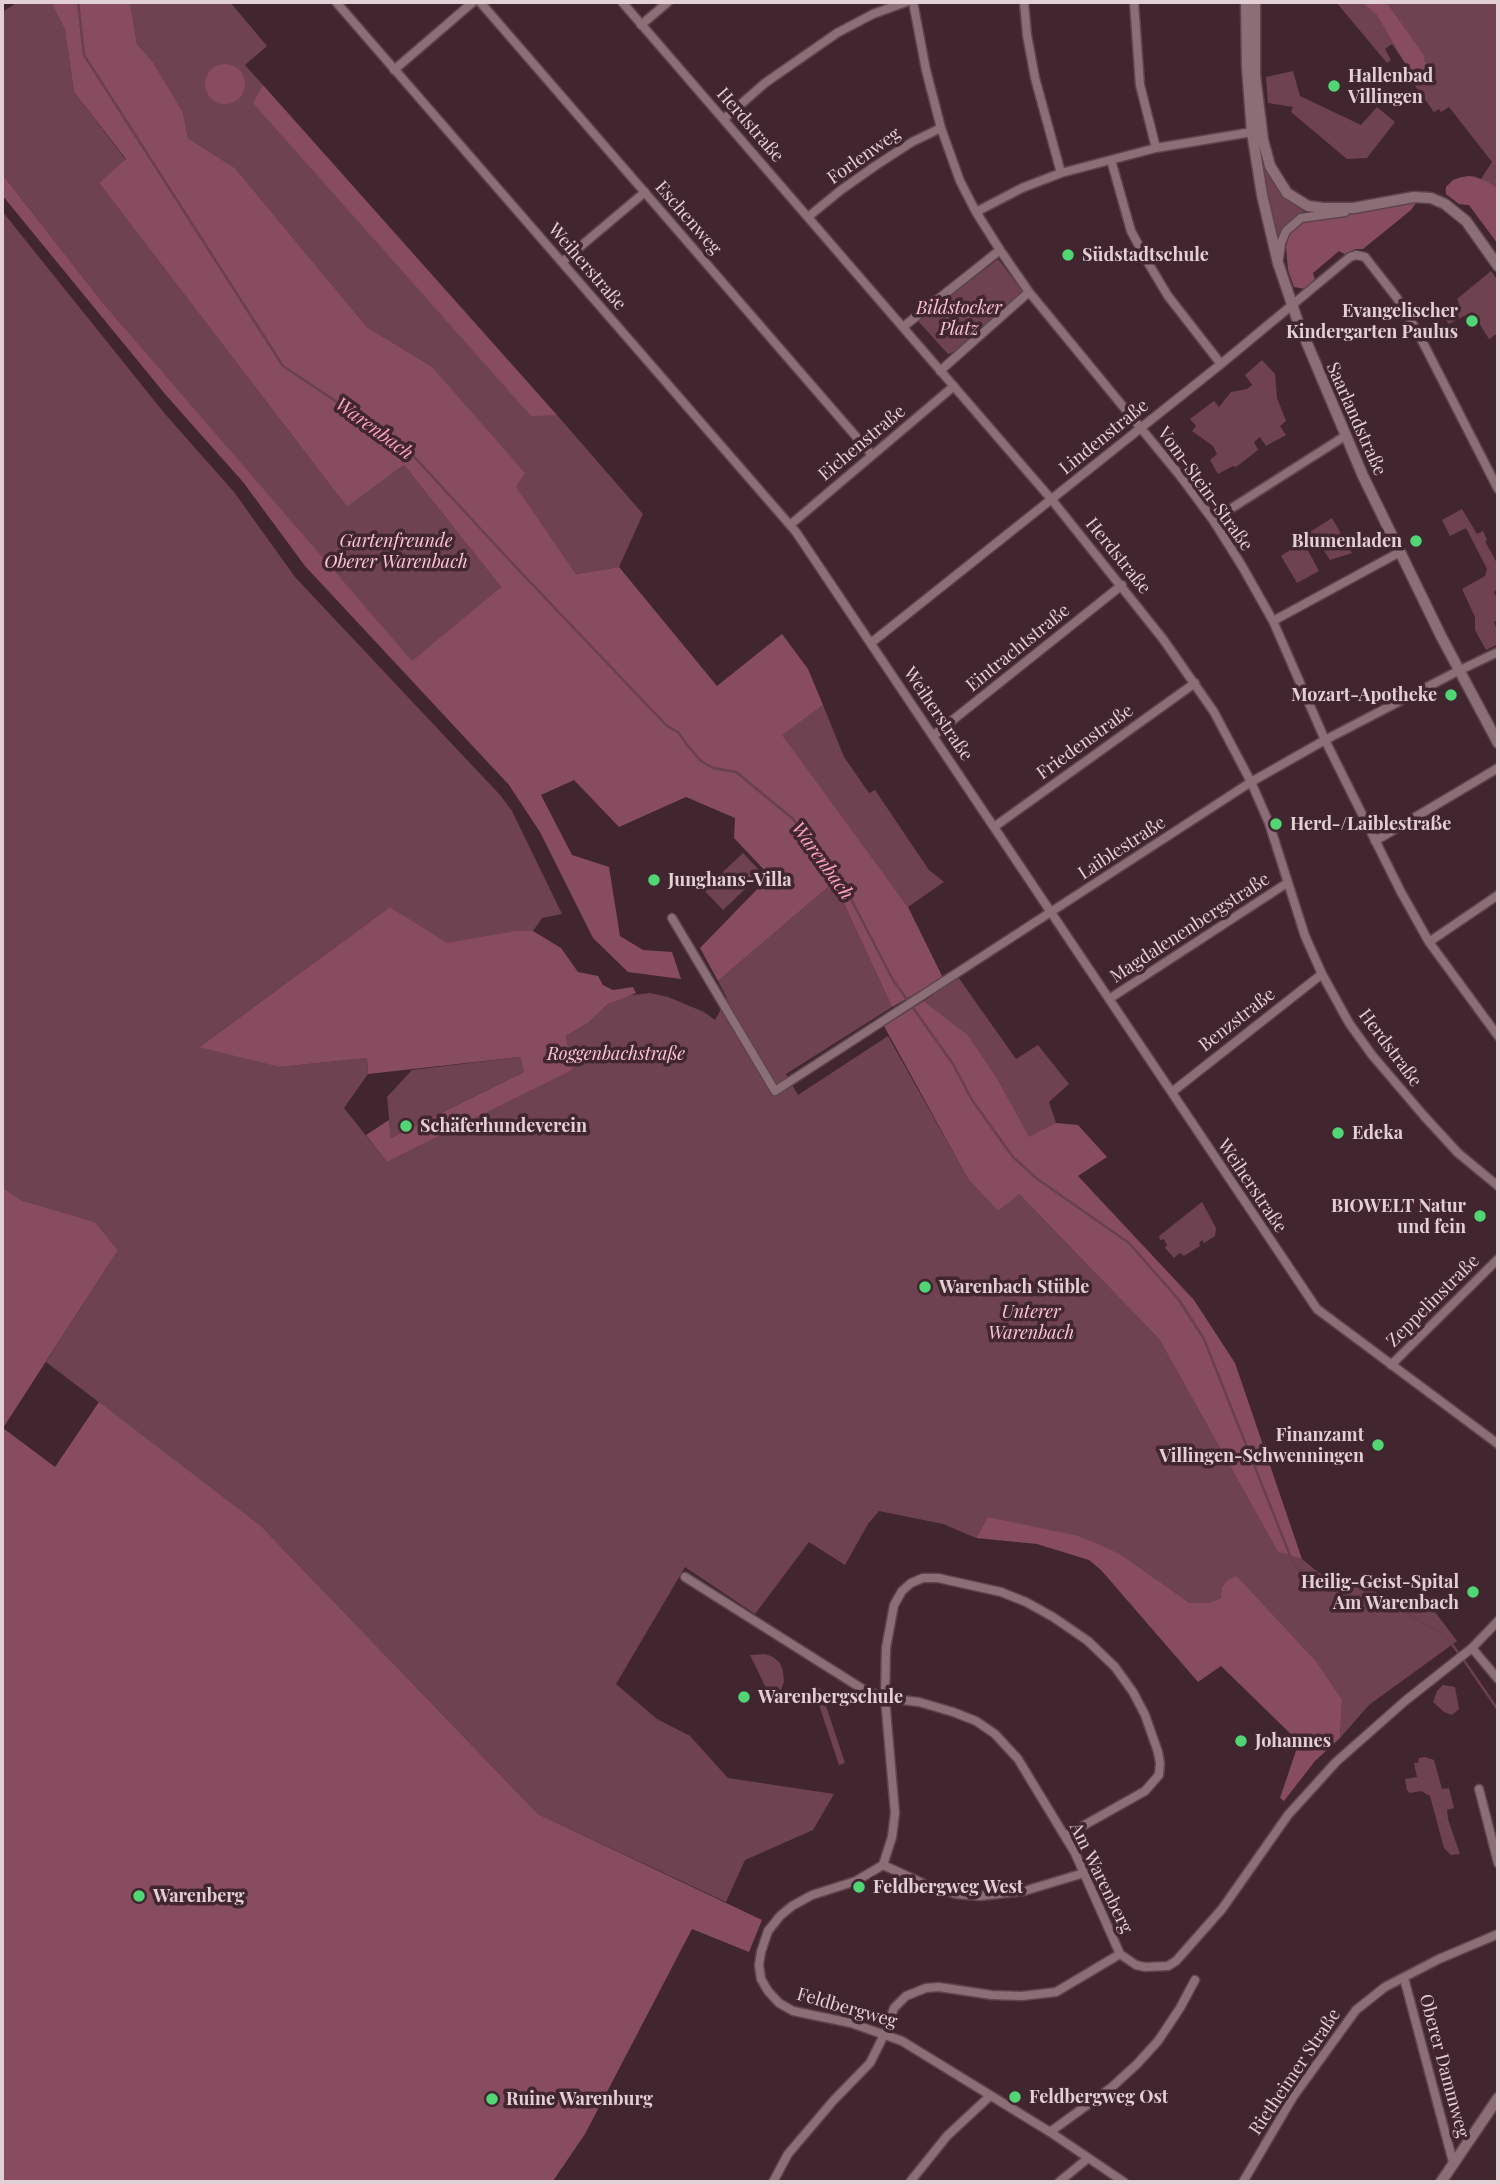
<!DOCTYPE html>
<meta charset="utf-8">
<style>
body{margin:0}
#map{position:relative;width:1500px;height:2184px;overflow:hidden;background:#41262f;font-family:"Playfair Display",serif}
canvas{display:block}
.frame{position:absolute;inset:0;border:4px solid #e3d0d5;pointer-events:none}
</style>
<div id="map">
<canvas width="1500" height="2184"></canvas>
<div class="frame"></div>
</div>
<script>
const ctx = document.querySelector('canvas').getContext('2d');
ctx.lineJoin = 'round';
function paint(path, color) {
  ctx.fillStyle = color;
  ctx.fill(path, 'evenodd');
}
function shape(rows) {
  const path = new Path2D();
  for (const r of rows) {
    if (r.length === 3) {
      path.moveTo(r[0] + r[2], r[1]);
      path.arc(r[0], r[1], r[2], 0, 2 * Math.PI);
      continue;
    }
    path.moveTo(r[0], r[1]);
    for (let i = 2; i < r.length; i += 2) path.lineTo(r[i], r[i + 1]);
  }
  return path;
}
function stroke(path, color, width, dash) {
  ctx.strokeStyle = color;
  ctx.lineWidth = width;
  ctx.lineCap = dash ? 'butt' : 'round';
  ctx.setLineDash(dash || []);
  ctx.stroke(path);
}
function drawText(font, color, halo, rows, align = 'center') {
  ctx.font = font + ' "Playfair Display",serif';
  ctx.lineWidth = 7;
  ctx.setLineDash([]);
  ctx.textBaseline = 'middle';
  ctx.strokeStyle = halo;
  ctx.fillStyle = color;
  for (const [text, x, y, turn = 0] of rows) {
    ctx.save();
    ctx.translate(x, y);
    ctx.rotate((+turn || 0) * Math.PI / 180);
    ctx.textAlign = isNaN(turn) ? turn : align;
    if (halo) ctx.strokeText(text, 0, 0);
    ctx.fillText(text, 0, 0);
    ctx.restore();
  }
}
const green = shape([
 [18,2,51,2,65,30,74,92,126,160,99,183,347,507,404,465,501,587,412,662,103,303,2,174,2,12],
 [130,2,230,2,267,46,245,65,263,85,254,103,531,415,557,415,643,514,619,567,576,574,431,366,367,327,235,168,188,138,183,112,153,62,137,44],
 [1336,2,1498,2,1498,244,1469,205,1459,204,1445,190,1453,180,1461,177,1474,176,1481,179,1492,162,1449,107,1441,112,1439,109,1434,112,1413,83,1416,80,1392,44,1385,49,1391,60,1387,63],
 [1293,71,1300,96,1361,125,1377,107,1395,122,1367,158,1347,159,1291,112,1293,107,1268,103,1266,77],
 [1256,113,1260,141,1289,199,1304,211,1289,223,1277,241,1267,197,1256,136],
 [2,211,165,414,234,492,295,577,500,795,512,811,562,914,542,918,533,931,514,931,447,944,390,907,200,1046,279,1067,367,1058,368,1074,344,1108,387,1162,571,1070,566,1036,588,1023,608,1004,625,996,650,993,668,997,704,1012,715,1020,727,998,718,981,834,882,892,1007,786,1074,798,1095,888,1036,968,1179,998,1211,1018,1193,1159,1339,1278,1552,1302,1559,1319,1573,1435,1612,1457,1641,1369,1705,1340,1738,1342,1699,1316,1661,1237,1576,1221,1598,1208,1603,1190,1603,1123,1556,988,1517,976,1538,943,1524,879,1511,868,1524,845,1565,809,1542,755,1614,685,1567,616,1684,657,1719,690,1736,728,1778,834,1794,813,1830,745,1860,726,1902,538,1814,260,1525,46,1362,118,1250,95,1222,21,1200,2,1187],
 [998,259,1023,292,959,350,948,354,918,321],
 [1491,271,1498,281,1498,333,1489,339,1472,312,1449,324,1443,317,1459,303,1457,299],
 [1262,360,1275,374,1277,398,1286,421,1280,426,1286,435,1266,446,1260,437,1254,442,1258,450,1236,467,1233,466,1218,474,1210,460,1217,454,1213,446,1192,431,1196,426,1190,419,1214,401,1219,407,1231,392,1247,389,1252,385,1245,375],
 [1462,509,1477,534,1483,531,1487,540,1485,541,1498,565,1498,589,1494,592,1498,601,1498,620,1494,622,1498,632,1498,644,1486,650,1475,630,1475,617,1462,589,1485,576,1487,569,1466,528,1450,536,1442,520],
 [1332,518,1352,553,1330,560,1317,540,1305,545,1319,571,1297,583,1281,556,1293,548,1291,544],
 [823,705,844,757,869,793,875,790,929,870,944,882,908,907,781,735],
 [743,853,762,873,723,910,704,890],
 [958,977,1016,1059,1038,1045,1069,1084,1049,1102,1056,1123,1029,1138,997,1078,968,1035,924,1001],
 [520,1057,524,1072,391,1138,387,1097,412,1070],
 [1202,1202,1216,1228,1215,1236,1204,1243,1202,1240,1199,1243,1200,1246,1184,1256,1180,1253,1174,1258,1165,1248,1167,1245,1164,1239,1160,1240,1159,1236],
 [765,1654,773,1657,780,1663,783,1671,784,1682,781,1690,769,1694,750,1655],
 [1443,1685,1455,1687,1459,1709,1452,1715,1444,1712,1433,1702,1437,1691],
 [820,1688,845,1763,839,1765,814,1690],
 [1425,1757,1434,1760,1442,1789,1449,1788,1454,1808,1447,1810,1448,1819,1460,1854,1451,1855,1444,1848,1430,1796,1421,1791,1410,1793,1407,1790,1405,1779,1417,1777,1414,1763,1418,1763,1419,1758]
]);
const forest = shape([
 [51,2,130,2,137,44,153,62,183,112,188,138,235,168,367,327,431,366,525,473,516,487,576,574,619,567,717,686,782,634,808,669,823,705,782,735,908,907,943,978,892,1007,834,882,718,981,700,948,770,876,734,838,735,818,686,797,619,827,574,780,541,795,572,855,609,867,620,936,643,950,672,952,681,979,628,972,593,938,540,832,509,785,305,566,243,482,165,394,2,195,2,174,103,303,412,661,501,587,404,465,347,507,99,183,126,159,74,92,65,30],
 [1362,2,1386,2,1425,57,1423,59,1428,66,1428,72,1416,81,1377,15],
 [225,84,20],
 [263,85,557,415,531,416,253,103],
 [1468,176,1486,181,1498,189,1498,244,1469,205,1459,204,1446,194,1446,187,1453,180],
 [1416,203,1411,210,1363,249,1355,249,1346,255,1339,251,1313,273,1315,280,1305,289,1294,287,1288,270,1286,246,1290,233,1300,223,1316,217,1351,214],
 [390,907,447,943,514,931,533,931,561,948,578,972,598,976,603,985,613,990,633,987,636,993,608,1004,588,1023,566,1036,572,1070,387,1162,366,1135,389,1120,391,1138,524,1072,520,1057,368,1074,367,1058,279,1067,199,1047],
 [924,1001,968,1035,997,1078,1029,1137,1056,1123,1078,1125,1107,1157,1078,1176,1194,1300,1235,1363,1302,1559,1278,1552,1159,1339,1019,1194,998,1211,968,1179,884,1026],
 [2,1187,21,1200,95,1222,118,1250,3,1428,55,1467,99,1402,260,1525,538,1814,762,1920,749,1952,692,1929,585,2134,553,2181,2,2182],
 [988,1517,1078,1536,1098,1544,1123,1556,1190,1603,1208,1603,1221,1598,1222,1587,1229,1579,1237,1576,1316,1661,1342,1699,1340,1738,1315,1761,1284,1801,1280,1798,1299,1742,1221,1666,1198,1682,1101,1570,1089,1560,1037,1544,976,1538]
]);
const stream = shape([
 [78,2,84,55,283,366,406,448,513,564,667,726,678,732,687,745,701,761,713,768,736,772,792,818,819,851,851,899,893,980,953,1064,972,1100,1013,1157,1036,1178,1129,1243,1179,1300,1204,1339,1293,1563,1306,1576,1322,1585,1401,1610,1438,1631,1449,1640,1459,1654],
 [1463,1659,1498,1710]
]);
const minor = shape([
 [336,2,796,532,1317,1309,1498,1444],
 [480,2,872,455],
 [622,2,1052,500,1163,639,1214,712,1251,782,1269,823,1305,936,1322,974,1349,1023,1372,1055,1424,1116,1458,1153,1498,1186],
 [913,2,926,70,941,128,960,181,976,212,1000,250,1029,292,1181,477,1213,520,1242,566,1273,621,1325,740,1401,892,1429,942,1498,1036],
 [1024,2,1027,35,1035,78,1061,173],
 [1134,2,1140,85,1156,148],
 [641,25,668,2],
 [394,70,473,2],
 [724,119,765,83,837,33,873,14,906,2],
 [1111,160,1131,231,1150,266,1168,296,1221,364],
 [976,212,1022,188,1061,173,1156,148,1252,132],
 [808,217,841,190,875,166,912,142,941,128],
 [1279,258,1281,243,1286,231,1301,218,1345,212],
 [562,262,645,192],
 [903,327,1000,250],
 [940,371,1029,292],
 [1213,520,1345,436],
 [790,525,954,386],
 [1273,621,1400,552],
 [871,643,1221,364,1350,257,1356,255,1365,257,1397,298,1417,331,1498,489],
 [934,735,1122,585],
 [994,827,1195,683],
 [1375,841,1498,768],
 [672,918,775,1091,1251,782,1325,740,1456,672,1498,652],
 [1429,942,1498,895],
 [1109,999,1287,883],
 [1172,1092,1322,974],
 [1391,1365,1498,1259],
 [685,1577,861,1688,885,1698,919,1702,953,1712,976,1721,995,1734,1018,1759,1075,1853,1120,1954,1136,1965,1145,1967,1168,1966,1176,1961,1222,1909,1288,1815,1336,1762,1405,1701,1472,1648,1498,1621],
 [1472,1648,1498,1679],
 [1479,1789,1498,1863],
 [1065,1836,1145,1791,1159,1775,1160,1763,1158,1752,1145,1715,1133,1692,1115,1667,1088,1641,1053,1617,1026,1602,1001,1592,938,1578,923,1578,911,1583,902,1591,894,1605,886,1648,885,1698,895,1813,892,1837,883,1865,856,1881,812,1895,792,1906,780,1916,768,1931,761,1952,759,1965,761,1979,768,1991,779,2003,793,2011,851,2023,902,2041,1050,2132,1124,2182],
 [883,1865,931,1887,956,1894,980,1896,1024,1891,1084,1873],
 [1404,1978,1453,2162],
 [1050,2132,1112,2087,1137,2064,1158,2041,1180,2008,1195,1980],
 [773,2182,788,2154,833,2101,870,2063,885,2033,894,2008,906,1996,926,1988,939,1987,992,1995,1022,1996,1056,1992,1120,1954],
 [910,2182,947,2136,990,2096],
 [1059,2182,1087,2159],
 [1243,2182,1293,2097,1356,2010,1385,1987,1439,1959,1498,1934]
]);
const tertiary = shape([
 [1246,2,1247,67,1252,132,1262,195,1278,263,1298,322,1363,476,1441,636,1498,743],
 [1255,2,1255,75,1263,140,1270,166,1287,193,1308,206,1323,208,1354,208,1414,197,1431,198,1445,204,1466,221,1498,266],
 [1441,2182,1498,2098]
]);
const markers = [
 [1334,86,7,"#50d674"],
 [1068,255,7,"#50d674"],
 [1472,321,7,"#50d674"],
 [1416,541,7,"#50d674"],
 [1451,695,7,"#50d674"],
 [1276,824,7,"#50d674"],
 [654,880,7,"#50d674"],
 [406,1126,7,"#50d674"],
 [1338,1133,7,"#50d674"],
 [1480,1216,7,"#50d674"],
 [925,1287,7,"#50d674"],
 [1378,1445,7,"#50d674"],
 [1473,1592,7,"#50d674"],
 [744,1697,7,"#50d674"],
 [1241,1741,7,"#50d674"],
 [859,1887,7,"#50d674"],
 [139,1896,7,"#50d674"],
 [1015,2097,7,"#50d674"],
 [492,2099,7,"#50d674"]
];
const poiNames = [
 ["Hallenbad",1348,76],
 ["Villingen",1348,97],
 ["Südstadtschule",1082,255],
 ["Evangelischer",1458,311,"right"],
 ["Kindergarten Paulus",1458,332,"right"],
 ["Blumenladen",1402,541,"right"],
 ["Mozart-Apotheke",1437,695,"right"],
 ["Herd-/Laiblestraße",1290,824],
 ["Junghans-Villa",668,880],
 ["Schäferhundeverein",420,1126],
 ["Edeka",1352,1133],
 ["BIOWELT Natur",1466,1206,"right"],
 ["und fein",1466,1227,"right"],
 ["Warenbach Stüble",939,1287],
 ["Finanzamt",1364,1435,"right"],
 ["Villingen-Schwenningen",1364,1456,"right"],
 ["Heilig-Geist-Spital",1459,1582,"right"],
 ["Am Warenbach",1459,1603,"right"],
 ["Warenbergschule",758,1697],
 ["Johannes",1255,1741],
 ["Feldbergweg West",873,1887],
 ["Warenberg",153,1896],
 ["Feldbergweg Ost",1029,2097],
 ["Ruine Warenburg",506,2099]
];
const streetNames = [
 ["Herdstraße",750,125,49],
 ["Forlenweg",864,156,-35],
 ["Eschenweg",688,218,49],
 ["Weiherstraße",587,267,49],
 ["Saarlandstraße",1356,419,66],
 ["Lindenstraße",1104,437,-39],
 ["Eichenstraße",862,443,-40],
 ["Vom-Stein-Straße",1205,489,54],
 ["Herdstraße",1118,556,51],
 ["Eintrachtstraße",1018,648,-39],
 ["Weiherstraße",938,714,56],
 ["Friedenstraße",1085,742,-36],
 ["Laiblestraße",1122,848,-33],
 ["Magdalenenbergstraße",1190,928,-33],
 ["Benzstraße",1237,1020,-38],
 ["Herdstraße",1390,1048,53],
 ["Weiherstraße",1252,1186,56],
 ["Zeppelinstraße",1433,1301,-45],
 ["Am Warenberg",1101,1878,64],
 ["Feldbergweg",847,2008,16],
 ["Oberer Dammweg",1444,2066,75],
 ["Rietheimer Straße",1295,2072,-56]
];
const parkNames = [
 ["Bildstocker",959,308],
 ["Platz",959,329],
 ["Gartenfreunde",396,541],
 ["Oberer Warenbach",396,562],
 ["Roggenbachstraße",616,1054],
 ["Unterer",1031,1312],
 ["Warenbach",1031,1333]
];
const waterNames = [
 ["Warenbach",374,429,36],
 ["Warenbach",822,861,54]
];
paint(green, '#6f4251');
paint(forest, '#884c60');
stroke(stream, '#693f51', 2.5);
stroke(minor, '#5e454d', 11);
stroke(tertiary, '#5e454d', 13);
stroke(minor, '#8b6e76', 8);
stroke(tertiary, '#8b6e76', 10);
for (const [x, y, r, color] of markers) {
  const dot = new Path2D();
  dot.arc(x, y, r, 0, 2 * Math.PI);
  ctx.fillStyle = color;
  ctx.fill(dot);
  stroke(dot, '#41262f', 2.5);
}
drawText('bold 18px', '#e3d0d5', '#41262f', poiNames, 'left');
drawText('18px', '#e3d0d5', '#41262f', streetNames);
drawText('italic 18px', '#fcc3d3', '#41262f', parkNames);
drawText('italic 19px', '#fea2c0', '#41262f', waterNames);
</script>
